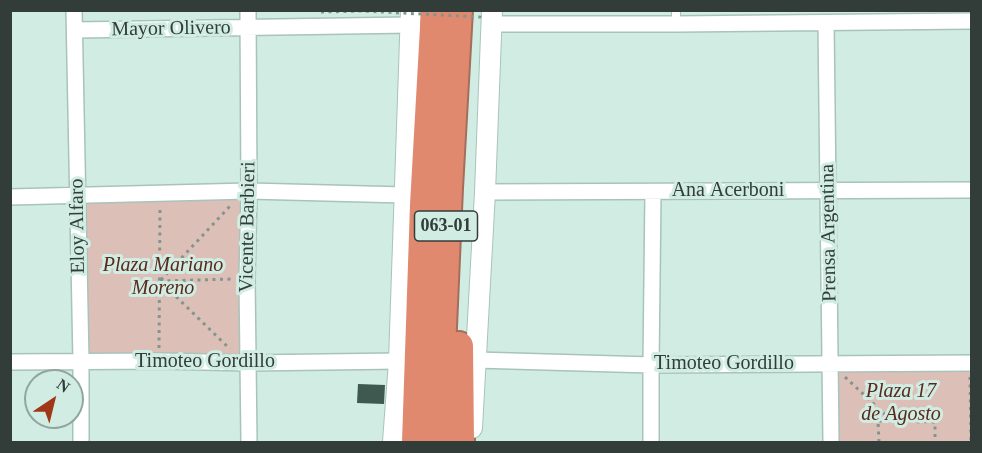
<!DOCTYPE html>
<style>
body{margin:0}
#map{position:relative;width:982px;height:453px;overflow:hidden;background:#d0ece3;font-family:Georgia,serif}
canvas{display:block}
.frame{position:absolute;inset:0;border:12px solid #323d39;pointer-events:none}
.north{position:absolute;left:24px;top:369px;width:60px;height:60px;box-sizing:border-box;background:#d0ece3;border:2px solid #91a69f;border-radius:50%;rotate:35deg;font-size:16px;font-weight:700;line-height:24px;text-align:center;color:#323d39}
.north::after{content:'';display:block;margin:auto;width:21px;height:27px;background:#a03817;clip-path:polygon(50% 0,100% 100%,50% 72%,0 100%)}
</style>
<div id="map">
<canvas width="982" height="453"></canvas>
<div class="frame"></div>
<div class="north">N</div>
</div>
<script>
const ctx = document.querySelector('canvas').getContext('2d');
ctx.lineJoin = 'round';
function paint(path, color) {
  ctx.fillStyle = color;
  ctx.fill(path, 'evenodd');
}
function shape(rows) {
  const path = new Path2D();
  for (const r of rows) {
    path.moveTo(r[0], r[1]);
    for (let i = 2; i < r.length; i += 2) path.lineTo(r[i], r[i + 1]);
  }
  return path;
}
function stroke(path, color, width, dash) {
  ctx.strokeStyle = color;
  ctx.lineWidth = width;
  ctx.lineCap = dash ? 'butt' : 'round';
  ctx.setLineDash(dash || []);
  ctx.stroke(path);
}
function drawText(font, color, halo, rows, align = 'center') {
  ctx.font = font + ' Georgia,serif';
  ctx.lineWidth = 6;
  ctx.setLineDash([]);
  ctx.textBaseline = 'middle';
  ctx.strokeStyle = halo;
  ctx.fillStyle = color;
  for (const [text, x, y, turn = 0] of rows) {
    ctx.save();
    ctx.translate(x, y);
    ctx.rotate((+turn || 0) * Math.PI / 180);
    ctx.textAlign = isNaN(turn) ? turn : align;
    if (halo) ctx.strokeText(text, 0, 0);
    ctx.fillText(text, 0, 0);
    ctx.restore();
  }
}
const green = shape([
 [243,192,249,363,81,361,77,195],
 [971,363,971,442,831,442,831,364]
]);
const building = shape([
 [358,384,385,385,384,404,357,403]
]);
const path = shape([
 [161,280,230,206],
 [160,281,230,349],
 [160,281,233,279],
 [159,348,160,207],
 [845,377,891,420],
 [970,377,971,442],
 [879,442,878,421,935,422,935,442]
]);
const service = shape([
 [676,10,676,24]
]);
const minor = shape([
 [74,10,81,361,81,442],
 [248,10,249,191,247,279,249,442],
 [826,23,831,442],
 [491,24,676,24,972,21],
 [75,30,411,25],
 [485,192,972,190],
 [10,197,249,191,404,195],
 [476,360,651,365,972,363],
 [10,362,159,361,249,363,399,361],
 [651,442,651,365,653,192]
]);
const tertiary = shape([
 [472,428,485,192,492,10],
 [393,442,399,361,411,10]
]);
const motorway = shape([
 [459,346,460,442],
 [416,442,424,205,435,10],
 [437,442,448,188,458,10]
]);
const pathBridge = shape([
 [321,12,362,11,480,17,480,10]
]);
const shields = [
 [446,226,63]
];
const shieldNames = [
 ["063-01",446,226]
];
const streetNames = [
 ["Mayor Olivero",171,29,-1],
 ["Ana Acerboni",728,191],
 ["Eloy Alfaro",78,226,-91],
 ["Vicente Barbieri",248,227,-89],
 ["Prensa Argentina",829,233,-91],
 ["Timoteo Gordillo",205,362],
 ["Timoteo Gordillo",724,364]
];
const parkNames = [
 ["Plaza Mariano",163,266],
 ["Moreno",163,289],
 ["Plaza 17",901,392],
 ["de Agosto",901,415]
];
paint(green, '#dcc0b7');
paint(building, '#3f5850');
stroke(service, '#a8c3bb', 10);
stroke(minor, '#a8c3bb', 18);
stroke(tertiary, '#a8c3bb', 22);
stroke(motorway, '#a46e5c', 32);
stroke(path, '#82958f', 3, [3, 4.5]);
stroke(service, '#fff', 8);
stroke(minor, '#fff', 15);
stroke(tertiary, '#fff', 20);
stroke(motorway, '#e1896f', 28);
stroke(pathBridge, '#82958f', 3, [3, 4.5]);
for (const [x, y, w] of shields) {
  const box = new Path2D();
  box.roundRect(x - w / 2, y - 15, w, 30, 4.5);
  ctx.fillStyle = '#d0ece3';
  ctx.fill(box);
  stroke(box, '#323d39', 1.5);
}
drawText('bold 18px', '#323d39', null, shieldNames);
drawText('20px', '#323d39', '#d0ece3', streetNames);
drawText('italic 20px', '#5b291a', '#d0ece3', parkNames);
</script>
